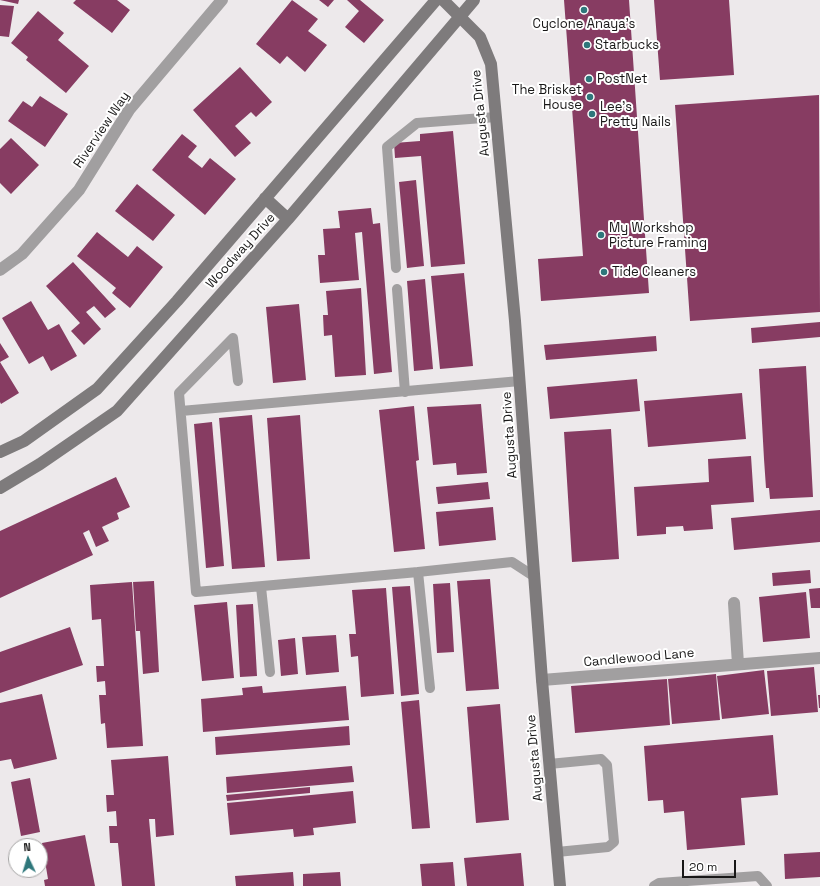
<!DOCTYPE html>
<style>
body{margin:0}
#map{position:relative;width:820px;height:886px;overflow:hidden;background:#ede9eb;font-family:"Space Grotesk",sans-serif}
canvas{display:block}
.north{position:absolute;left:8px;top:838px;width:40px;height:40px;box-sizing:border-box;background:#fff;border:1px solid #a3a2a2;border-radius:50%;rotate:356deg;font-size:11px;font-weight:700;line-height:16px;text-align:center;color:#181717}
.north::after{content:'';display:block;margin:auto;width:14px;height:18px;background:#2e777b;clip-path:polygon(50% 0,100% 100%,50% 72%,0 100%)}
.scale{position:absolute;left:682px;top:860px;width:54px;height:18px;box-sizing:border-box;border:2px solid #181717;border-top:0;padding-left:5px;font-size:12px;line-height:14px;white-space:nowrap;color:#181717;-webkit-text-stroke:3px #fff;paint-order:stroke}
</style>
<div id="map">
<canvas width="820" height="886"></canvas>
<div class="north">N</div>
<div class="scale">20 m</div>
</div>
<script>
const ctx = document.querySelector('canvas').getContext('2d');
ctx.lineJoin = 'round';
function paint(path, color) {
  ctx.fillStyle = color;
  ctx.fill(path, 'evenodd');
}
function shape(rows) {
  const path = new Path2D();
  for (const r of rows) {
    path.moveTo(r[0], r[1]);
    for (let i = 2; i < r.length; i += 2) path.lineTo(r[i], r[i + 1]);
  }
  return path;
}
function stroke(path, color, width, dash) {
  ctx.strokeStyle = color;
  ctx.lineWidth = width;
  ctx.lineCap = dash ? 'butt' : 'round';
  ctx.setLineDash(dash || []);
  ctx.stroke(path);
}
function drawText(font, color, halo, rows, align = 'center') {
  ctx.font = font + ' "Space Grotesk",sans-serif';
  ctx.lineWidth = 4;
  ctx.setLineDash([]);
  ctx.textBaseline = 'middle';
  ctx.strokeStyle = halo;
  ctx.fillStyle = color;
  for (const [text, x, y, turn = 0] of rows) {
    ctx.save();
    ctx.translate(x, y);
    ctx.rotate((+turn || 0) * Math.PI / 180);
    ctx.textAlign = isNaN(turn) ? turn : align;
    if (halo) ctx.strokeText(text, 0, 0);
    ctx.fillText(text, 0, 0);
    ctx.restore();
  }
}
const building = shape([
 [0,0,19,0,18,4],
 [76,0,117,0,130,10,112,33,73,3],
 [292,0,318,19,308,31,327,45,305,72,287,56,280,64,256,44],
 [319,0,334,0,328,7],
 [347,0,360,0,384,20,364,43,345,27,359,11],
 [564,0,629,0,649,293,541,301,538,259,583,256],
 [654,0,729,0,734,75,660,80],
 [0,5,14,6,9,37,0,36],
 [38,11,64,33,58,40,89,66,66,93,26,60,28,57,11,43],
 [240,67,272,102,256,117,251,112,235,126,251,143,235,157,193,110],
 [819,95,820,312,690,321,675,105],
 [40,96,68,114,45,147,8,121,23,101,32,107],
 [453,131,465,264,431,267,421,156,395,158,394,143,420,141,420,134],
 [182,134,197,146,188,157,202,168,210,158,236,179,205,215,152,170],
 [11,138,39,165,11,194,0,183,0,149],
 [416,180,424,266,407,268,399,182],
 [137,184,175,215,153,241,115,211],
 [371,208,373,224,380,223,392,372,374,374,362,232,355,233,359,280,320,283,318,255,325,255,323,229,340,228,338,211],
 [97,232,128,257,137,246,163,267,130,308,112,293,116,288,77,256],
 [73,262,116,309,105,318,94,306,86,312,101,329,84,345,71,331,80,323,46,286],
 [464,273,473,366,440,369,431,276],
 [425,279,433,369,414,371,407,281],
 [361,288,366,375,335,377,332,335,324,336,323,315,328,315,326,291],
 [31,301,48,330,59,324,77,356,51,371,43,356,29,364,2,318],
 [299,304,306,380,273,383,266,307],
 [820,322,820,337,752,343,751,328],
 [656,336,657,351,546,360,544,345],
 [0,343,9,357,0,362,19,393,1,404,0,402],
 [806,366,813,497,770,499,769,488,766,488,764,459,759,369],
 [637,379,640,411,550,419,547,387],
 [742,393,746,439,648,447,644,401],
 [481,404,487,473,457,475,456,463,433,465,427,407],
 [414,406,419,460,416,461,425,549,394,552,379,410],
 [252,415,265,567,232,569,219,418],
 [300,415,310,559,277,561,267,418],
 [212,422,224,566,206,568,194,424],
 [611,429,619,559,572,562,564,432],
 [751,456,754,502,711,505,713,529,684,531,683,526,666,527,666,534,637,536,634,487,709,482,708,459],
 [116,477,130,507,117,513,119,519,102,527,109,541,96,547,89,530,83,533,93,555,0,598,0,531],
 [488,482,490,499,438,504,436,487],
 [493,507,496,540,439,546,436,512],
 [820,510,820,542,734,550,731,518],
 [810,570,811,583,773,586,772,573],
 [490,579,499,689,466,691,457,581],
 [154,581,159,672,143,674,140,631,136,631,133,582],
 [132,582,143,746,107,748,105,723,101,724,99,695,106,695,105,681,97,682,96,666,104,666,101,619,92,620,90,585],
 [450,583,454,652,437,653,433,584],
 [410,586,419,694,401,696,392,587],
 [386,588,394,694,361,697,358,656,351,657,349,634,356,634,352,590],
 [820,588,820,608,811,608,809,589],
 [806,592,810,638,763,642,759,597],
 [227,602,234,678,202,681,194,605],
 [253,604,257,676,240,677,236,605],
 [70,627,83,665,0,693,0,652],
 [336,635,339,672,306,675,302,637],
 [295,638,298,674,281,676,278,640],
 [814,667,818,712,771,716,767,671],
 [764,670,769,714,722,719,717,676],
 [716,674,720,720,672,724,668,679],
 [667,679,670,725,575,733,571,686],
 [262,686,263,693,346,686,349,720,203,732,201,699,243,695,242,688],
 [42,694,57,759,14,769,11,759,0,761,0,703],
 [818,695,820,695,820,708,819,708],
 [419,700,430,828,412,829,401,702],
 [500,704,509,820,476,823,467,707],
 [349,726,350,745,216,755,215,737],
 [773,735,778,795,741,798,745,845,687,850,684,811,664,813,663,800,648,801,644,746],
 [168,756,174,835,156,837,155,819,149,819,155,886,122,886,118,843,110,843,109,826,117,826,116,811,107,812,106,795,114,795,111,760],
 [352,766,354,782,227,793,226,777],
 [30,778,40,832,21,836,11,782],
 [310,787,310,793,227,801,226,795],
 [353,791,356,823,313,828,314,835,294,837,293,829,230,835,227,803],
 [85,835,95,886,45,886,44,880,48,879,42,843],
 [820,852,820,877,785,879,784,854],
 [521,853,524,886,467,886,464,858],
 [453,862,455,886,422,886,420,864],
 [293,872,294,886,236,886,235,876],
 [340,872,341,886,303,886,303,874]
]);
const lane = shape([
 [396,268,387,147,417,123,496,117],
 [397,289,405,392],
 [238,381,233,338,179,393,196,592,418,572,512,562,535,577],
 [181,411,520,381],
 [418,572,430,688],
 [261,587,270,672],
 [549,764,601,759,607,765,614,842,608,847,557,852],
 [654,886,659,883,758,876,767,886]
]);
const street = shape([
 [0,270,22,254,79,190,129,110,222,0],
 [734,603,738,664],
 [542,680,820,658]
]);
const secondary = shape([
 [443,0,480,37,491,64,515,321,542,680,560,886],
 [265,198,288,219],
 [0,452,24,441,97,389,177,301,436,0],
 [0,488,40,464,117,411,288,219,474,0]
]);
const markers = [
 [584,10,4,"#2e777b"],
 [587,45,4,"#2e777b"],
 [589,79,4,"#2e777b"],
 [590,97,4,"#2e777b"],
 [592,114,4,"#2e777b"],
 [601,235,4,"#2e777b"],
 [604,272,4,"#2e777b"]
];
const poiNames = [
 ["Cyclone Anaya's",584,24,"center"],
 ["Starbucks",595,45],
 ["PostNet",597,79],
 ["The Brisket",582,90,"right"],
 ["House",582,105,"right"],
 ["Lee's",600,107],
 ["Pretty Nails",600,122],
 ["My Workshop",609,228],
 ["Picture Framing",609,243],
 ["Tide Cleaners",612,272]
];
const streetNames = [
 ["Augusta Drive",481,113,-96],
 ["Riverview Way",102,130,-56],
 ["Woodway Drive",241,251,-48],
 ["Augusta Drive",510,435,-94],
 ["Candlewood Lane",639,658,-5],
 ["Augusta Drive",535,758,-95]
];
paint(building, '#873c62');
stroke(lane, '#a19fa0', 10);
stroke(street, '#a19fa0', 12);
stroke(secondary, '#7e7b7c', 12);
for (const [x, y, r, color] of markers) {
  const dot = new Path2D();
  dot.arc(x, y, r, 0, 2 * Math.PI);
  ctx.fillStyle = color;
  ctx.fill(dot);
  stroke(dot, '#fff', 1.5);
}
drawText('13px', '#181717', '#fff', poiNames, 'left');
drawText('13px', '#181717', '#fff', streetNames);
</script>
